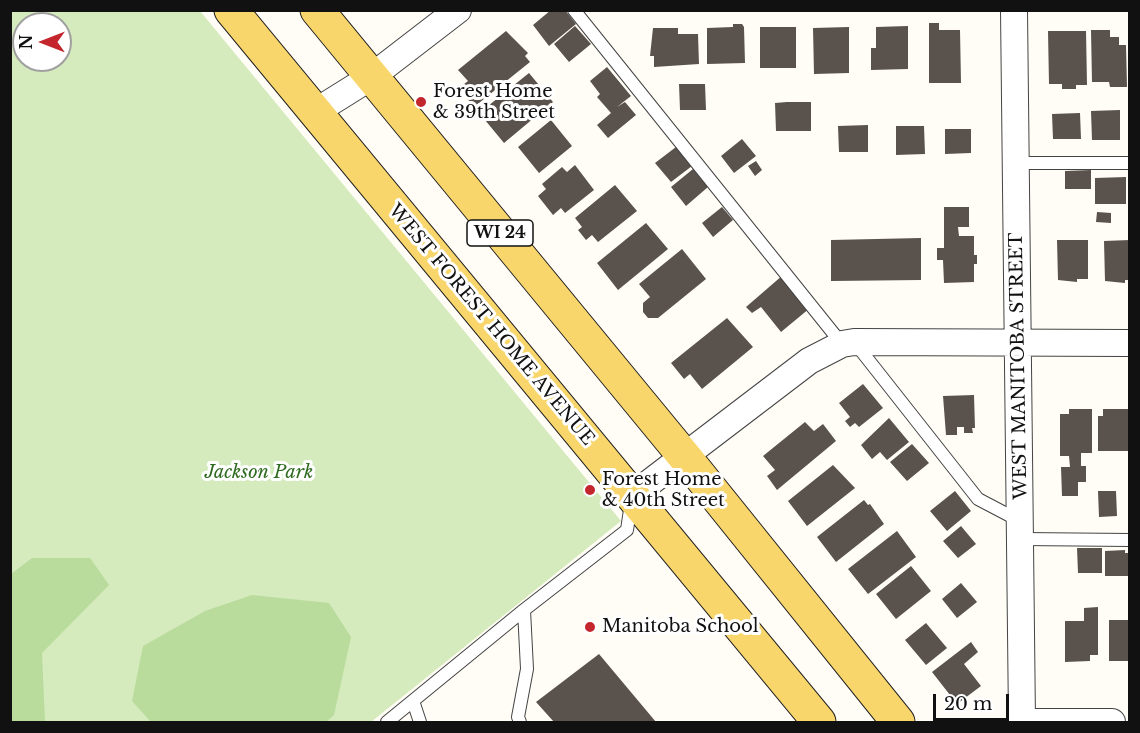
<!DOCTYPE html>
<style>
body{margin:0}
#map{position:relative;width:1140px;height:733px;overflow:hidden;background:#fffdf5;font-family:"Libre Baskerville",serif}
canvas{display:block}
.frame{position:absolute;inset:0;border:12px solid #111;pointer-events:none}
.north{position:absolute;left:12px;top:12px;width:60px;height:60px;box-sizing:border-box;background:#fff;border:2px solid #a0a0a0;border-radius:50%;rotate:270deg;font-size:16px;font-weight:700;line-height:24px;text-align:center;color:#111}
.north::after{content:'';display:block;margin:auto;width:21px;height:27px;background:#c4262e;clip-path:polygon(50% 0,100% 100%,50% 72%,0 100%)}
.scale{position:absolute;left:933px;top:694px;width:76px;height:27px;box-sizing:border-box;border:3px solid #111;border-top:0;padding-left:8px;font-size:18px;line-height:21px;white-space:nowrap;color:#111;-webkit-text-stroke:4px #fff;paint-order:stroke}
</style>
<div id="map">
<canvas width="1140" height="733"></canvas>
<div class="frame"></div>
<div class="north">N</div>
<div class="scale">20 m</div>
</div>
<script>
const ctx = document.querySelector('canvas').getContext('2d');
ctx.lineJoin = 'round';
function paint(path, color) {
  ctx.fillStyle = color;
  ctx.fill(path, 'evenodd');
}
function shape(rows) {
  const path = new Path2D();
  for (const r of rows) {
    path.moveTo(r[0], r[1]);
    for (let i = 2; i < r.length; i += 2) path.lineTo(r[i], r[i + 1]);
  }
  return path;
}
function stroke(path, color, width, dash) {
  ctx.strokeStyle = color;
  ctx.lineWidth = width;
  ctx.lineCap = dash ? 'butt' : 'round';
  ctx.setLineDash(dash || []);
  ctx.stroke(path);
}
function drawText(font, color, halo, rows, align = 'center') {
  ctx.font = font + ' "Libre Baskerville",serif';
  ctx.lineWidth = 6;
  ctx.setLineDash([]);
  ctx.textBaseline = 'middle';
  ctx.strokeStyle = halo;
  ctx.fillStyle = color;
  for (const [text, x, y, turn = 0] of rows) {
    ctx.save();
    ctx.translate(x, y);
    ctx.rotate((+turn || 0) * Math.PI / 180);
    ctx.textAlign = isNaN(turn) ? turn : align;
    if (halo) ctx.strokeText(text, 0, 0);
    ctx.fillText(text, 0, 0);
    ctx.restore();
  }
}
const green = shape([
 [10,11,200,11,621,521,371,722,11,722],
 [24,24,60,24,60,60,24,60]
]);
const forest = shape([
 [32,558,90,558,109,585,42,653,45,722,11,722,11,574],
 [252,595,329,603,351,637,334,715,326,722,151,722,132,701,143,646,205,611]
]);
const building = shape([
 [551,10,565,10,576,24,549,46,533,25],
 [929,23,939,23,939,30,960,30,961,83,929,83],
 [733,24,742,24,744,27,745,63,707,64,707,28,733,27],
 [575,26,591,44,569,62,554,44],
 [908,26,908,69,871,70,871,48,876,48,876,27],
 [760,27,796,27,796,68,760,68],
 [849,27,849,73,814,74,813,28],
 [653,28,678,28,678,34,698,34,699,64,654,67,654,56,650,56],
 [1091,30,1110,30,1110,37,1119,37,1119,45,1126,45,1127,87,1110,87,1109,82,1092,82],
 [506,31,528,53,525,56,530,62,474,107,459,88,468,81,458,70],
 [1048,31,1086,31,1087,85,1076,85,1076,89,1062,89,1062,84,1049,84],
 [607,67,631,96,617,107,625,102,636,115,608,138,597,125,611,113,597,97,600,94,590,81],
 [529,73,553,102,504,143,485,120,488,117,483,110],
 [679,84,705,84,706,110,680,110],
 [787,102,811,102,811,131,776,131,775,103],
 [1120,110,1120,140,1092,140,1091,111],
 [1080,113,1081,139,1053,139,1052,114],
 [551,120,572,146,539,173,518,147],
 [868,125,868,152,839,152,838,126],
 [896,126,924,126,925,154,896,155],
 [945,129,971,129,971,153,945,154],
 [742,139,756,156,734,173,721,156],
 [676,147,692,166,671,182,655,163],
 [756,161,762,170,755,176,748,166],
 [575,165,594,190,565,213,561,208,553,215,538,196,546,189,542,184,562,167,567,172],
 [693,169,708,187,686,206,671,187],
 [1091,170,1091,189,1065,189,1065,171],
 [1126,177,1126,204,1095,204,1095,178],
 [615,185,637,211,598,242,592,235,586,240,578,230,582,227,575,218],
 [722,207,733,220,713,237,702,223],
 [944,207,969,207,969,227,958,227,959,236,974,236,974,255,977,255,977,264,974,264,974,282,944,283,943,260,937,260,937,248,944,248],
 [1097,212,1111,213,1111,223,1096,222],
 [646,223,668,249,618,290,597,263],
 [921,238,921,280,831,281,831,240],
 [1057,240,1088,240,1088,279,1077,279,1077,282,1058,280],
 [1130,240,1130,280,1125,280,1125,283,1105,281,1104,241],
 [682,249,706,279,658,318,648,318,643,312,643,303,650,297,639,284],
 [783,275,810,308,781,332,761,307,752,313,746,307],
 [727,318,753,347,702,389,690,374,684,379,671,363],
 [863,384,883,408,859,427,855,423,850,427,845,421,850,417,839,403],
 [974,395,975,428,972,428,973,433,964,433,964,427,957,427,957,435,946,435,943,396],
 [1069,409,1092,409,1092,453,1081,453,1081,466,1086,466,1086,482,1078,482,1078,496,1062,496,1061,467,1070,467,1069,456,1060,456,1060,414,1069,414],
 [1103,409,1129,409,1129,451,1098,451,1098,416,1103,416],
 [889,418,909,442,887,460,880,452,872,459,861,445],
 [805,422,814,431,823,424,836,441,777,490,767,476,775,470,763,456],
 [912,444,929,463,907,481,890,462],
 [833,465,855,488,807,526,788,501],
 [955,491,971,511,947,531,930,511],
 [1098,491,1116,491,1117,516,1099,517],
 [864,500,868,505,870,504,884,524,836,562,817,537],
 [961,526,976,544,958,558,943,541],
 [897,531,916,557,868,594,848,569],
 [1077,548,1102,548,1102,573,1078,573],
 [1125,550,1125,553,1129,553,1129,576,1105,576,1105,551],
 [911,566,931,591,896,619,876,594],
 [961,583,977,602,957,618,942,599],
 [1098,607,1098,655,1090,655,1090,661,1065,662,1065,621,1084,621,1084,608],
 [1109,620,1129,620,1130,661,1109,661],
 [926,623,947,648,926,665,905,640],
 [971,642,978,652,964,664,981,686,957,704,932,672],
 [599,654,656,722,554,722,536,702]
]);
const service = shape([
 [574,10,842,344],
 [1017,163,1130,163],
 [855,343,978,499,1020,521],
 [1021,539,1130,540],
 [413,701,420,722],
 [387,722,524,610],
 [520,722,518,717,527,669,524,610,627,530,631,503]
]);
const minor = shape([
 [1014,10,1022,721],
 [315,112,371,77,458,10],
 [632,496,809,361,842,344,854,342,1130,343],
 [1021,722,1112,722]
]);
const primary = shape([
 [231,10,819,722],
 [317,10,684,456,898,722]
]);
const markers = [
 [421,102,6,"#c4262e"],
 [590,490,6,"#c4262e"],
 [590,627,6,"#c4262e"]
];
const shields = [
 [500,233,66]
];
const shieldNames = [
 ["WI 24",500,233]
];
const poiNames = [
 ["Forest Home",433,92],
 ["& 39th Street",433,113],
 ["Forest Home",602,480],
 ["& 40th Street",602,501],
 ["Manitoba School",602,627]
];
const streetNames = [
 ["WEST FOREST HOME AVENUE",491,325,50],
 ["WEST MANITOBA STREET",1019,366,-91]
];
const parkNames = [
 ["Jackson Park",259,473]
];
paint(green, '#d5ebbd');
paint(forest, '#b9dc9c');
paint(building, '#5a524d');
stroke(service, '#444', 14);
stroke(minor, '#444', 28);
stroke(primary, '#222', 35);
stroke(service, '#fff', 12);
stroke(minor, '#fff', 26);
stroke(primary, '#f9d66b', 33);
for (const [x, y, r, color] of markers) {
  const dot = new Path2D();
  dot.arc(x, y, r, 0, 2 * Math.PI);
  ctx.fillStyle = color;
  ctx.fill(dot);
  stroke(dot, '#fff', 2);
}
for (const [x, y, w] of shields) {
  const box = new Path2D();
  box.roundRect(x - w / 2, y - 13, w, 26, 4.5);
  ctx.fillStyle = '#fff';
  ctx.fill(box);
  stroke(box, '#111', 1.5);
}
drawText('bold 16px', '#111', null, shieldNames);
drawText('18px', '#111', '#fff', poiNames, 'left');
drawText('18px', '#111', '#fff', streetNames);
drawText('italic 18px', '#2f6b1f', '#fff', parkNames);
</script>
